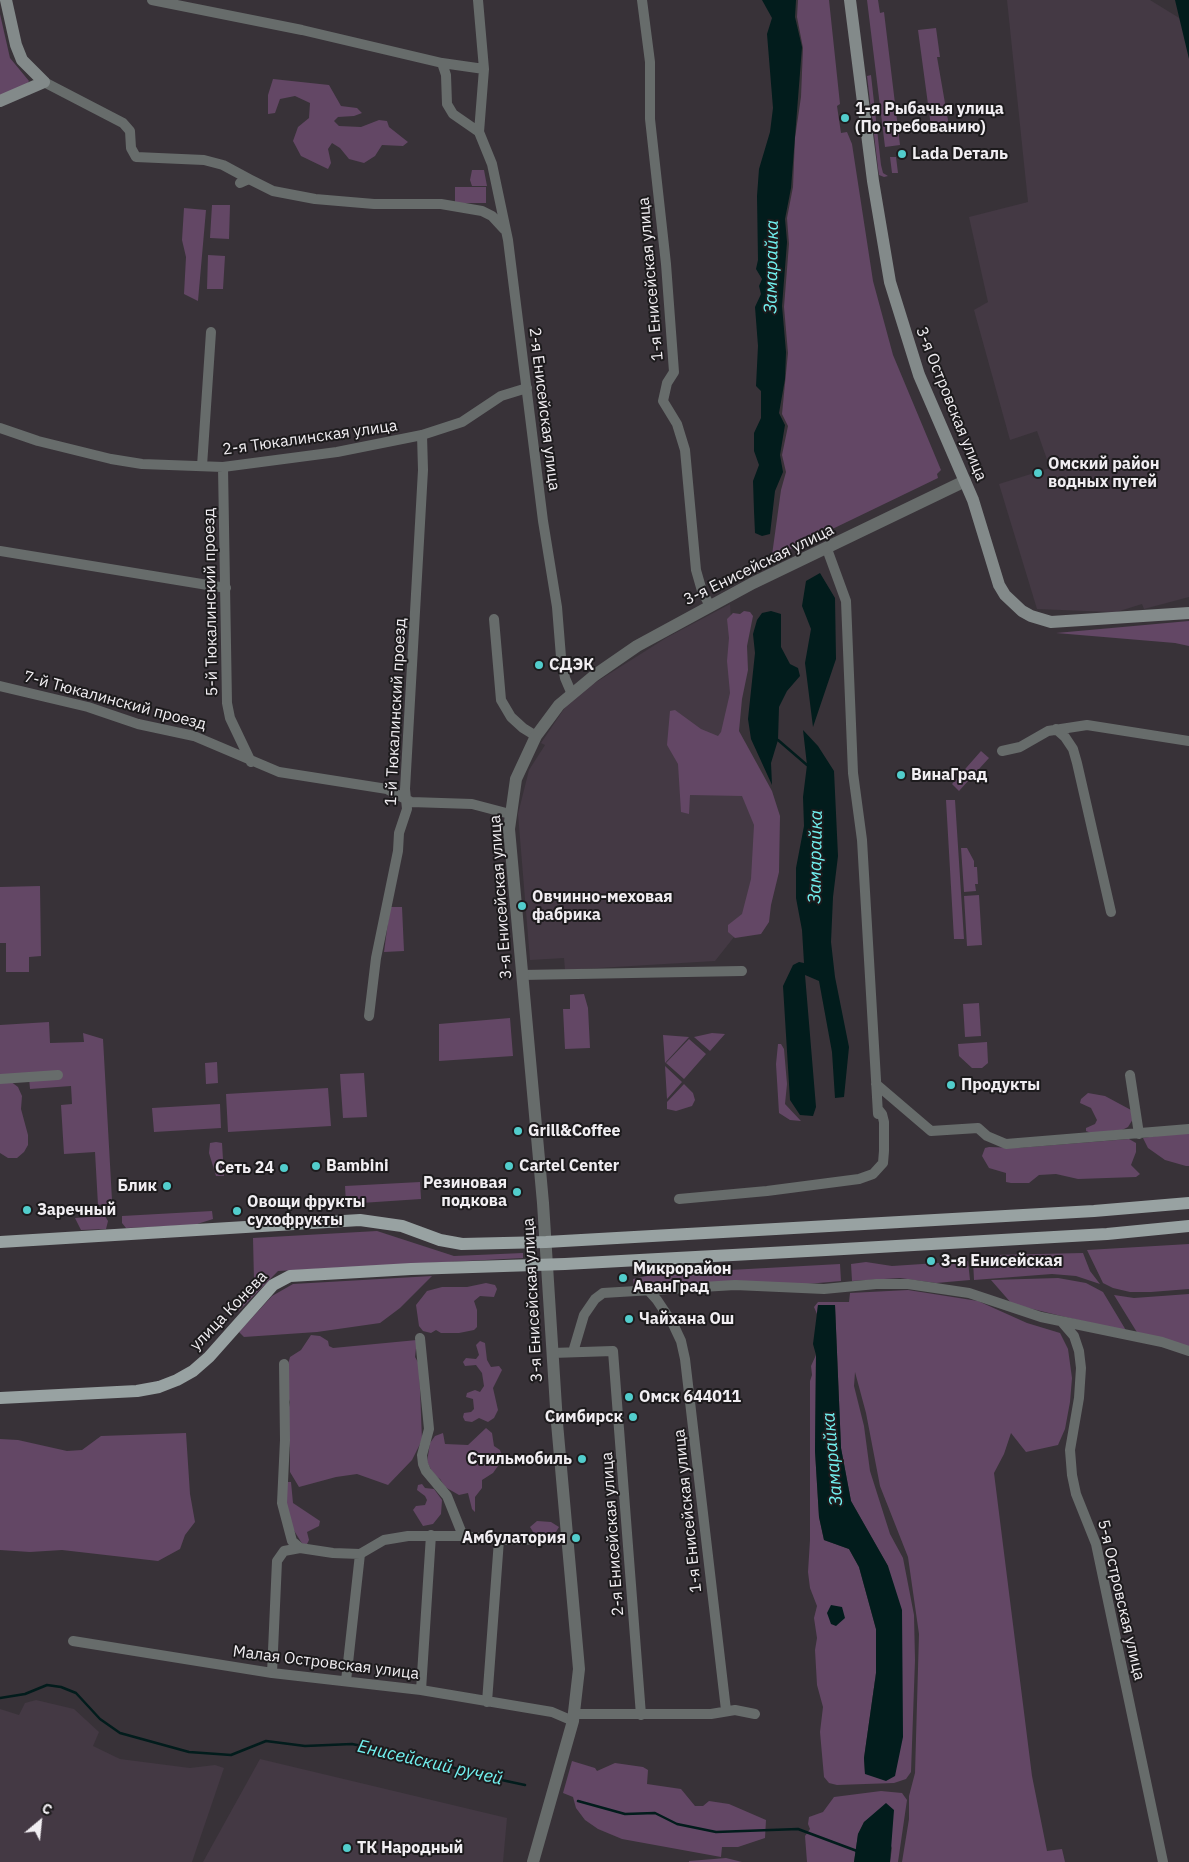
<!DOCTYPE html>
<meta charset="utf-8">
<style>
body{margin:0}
#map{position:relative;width:1189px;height:1862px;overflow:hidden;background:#383238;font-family:"IBM Plex Sans",sans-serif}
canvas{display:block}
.north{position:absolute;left:15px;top:1797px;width:50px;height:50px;-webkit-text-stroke:4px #1d1b1d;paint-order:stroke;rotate:28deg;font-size:14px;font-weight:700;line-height:20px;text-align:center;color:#f1eef2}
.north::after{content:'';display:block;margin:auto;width:18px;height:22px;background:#f1eef2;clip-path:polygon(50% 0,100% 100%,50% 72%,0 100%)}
</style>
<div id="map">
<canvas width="1189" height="1862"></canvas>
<div class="north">С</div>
</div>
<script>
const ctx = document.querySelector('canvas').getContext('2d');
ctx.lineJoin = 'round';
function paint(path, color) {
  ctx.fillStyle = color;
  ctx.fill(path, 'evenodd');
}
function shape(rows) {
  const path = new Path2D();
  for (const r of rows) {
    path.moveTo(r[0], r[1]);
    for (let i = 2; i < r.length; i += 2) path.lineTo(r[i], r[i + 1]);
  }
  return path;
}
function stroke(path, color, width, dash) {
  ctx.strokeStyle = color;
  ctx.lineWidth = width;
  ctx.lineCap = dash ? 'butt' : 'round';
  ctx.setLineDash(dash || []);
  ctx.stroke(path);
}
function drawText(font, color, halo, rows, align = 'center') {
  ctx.font = font + ' "IBM Plex Sans",sans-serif';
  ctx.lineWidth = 4;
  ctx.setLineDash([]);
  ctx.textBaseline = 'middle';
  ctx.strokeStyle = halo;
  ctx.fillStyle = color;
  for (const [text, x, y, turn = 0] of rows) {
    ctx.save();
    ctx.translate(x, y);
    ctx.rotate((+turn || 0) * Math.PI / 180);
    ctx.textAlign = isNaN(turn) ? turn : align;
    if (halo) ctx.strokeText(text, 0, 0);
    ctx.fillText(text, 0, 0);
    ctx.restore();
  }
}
const built = shape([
 [1007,0,1150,0,1189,24,1189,597,1144,609,1142,604,1110,614,1110,612,1037,609,999,484,1050,468,1037,431,1010,440,974,310,988,302,969,217,1028,202],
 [730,604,742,795,750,803,759,824,757,870,738,932,715,961,565,970,564,958,530,960,518,814,529,770,545,745,541,743,568,703,582,691,666,638],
 [36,1700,74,1709,99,1732,93,1746,120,1759,190,1768,215,1765,224,1768,192,1862,0,1862,0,1709,19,1715,25,1703],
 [260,1759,507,1818,503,1862,203,1862]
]);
const green = shape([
 [798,0,829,0,840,104,837,106,841,133,847,132,852,144,873,281,893,355,941,470,937,474,938,478,793,548,772,555,781,490,786,472,782,455,788,426,782,414,788,353,784,307,789,244,787,218,793,187,795,138,801,97,803,48,797,17],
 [867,0,878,0,880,13,884,12,900,145,885,147],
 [0,14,10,58,29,81,26,86,0,96],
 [936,28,940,57,937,57,950,132,932,134,918,30],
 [871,75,881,165,883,173,888,176,884,177,879,175,878,168,867,76],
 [273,79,329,85,341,106,357,108,362,113,354,116,338,117,334,121,339,126,361,127,379,120,387,121,389,127,408,142,403,146,382,145,375,156,364,163,349,159,340,148,332,143,328,149,331,163,328,169,301,156,293,141,298,127,309,118,310,103,295,96,280,99,275,113,268,114,268,95],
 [890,157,896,157,898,173,892,173],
 [472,170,484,170,487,186,472,186,470,180],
 [455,187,486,187,486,203,455,203],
 [212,205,230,205,229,239,210,238],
 [184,208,206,210,198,301,184,294,186,257,182,240],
 [208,255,225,256,223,289,207,289],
 [744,611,750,612,753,616,747,646,748,670,742,699,739,731,772,791,780,816,779,872,771,905,769,922,761,934,735,938,728,932,728,925,742,914,751,879,754,825,742,796,690,795,689,814,681,812,678,764,667,745,670,711,675,710,701,729,718,736,721,732,730,693,727,661,729,638,727,619,733,613,740,614],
 [1189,621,1189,646,1175,643,1056,633],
 [981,751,989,758,959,791,952,784],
 [946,800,955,800,964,939,954,939],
 [961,848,967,848,974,861,974,867,977,867,978,884,975,884,976,891,964,892],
 [40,886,41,956,29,957,29,972,6,972,6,943,0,943,0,887],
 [979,895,982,945,967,946,964,896],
 [390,907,402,907,404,951,384,952],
 [584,994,588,1008,590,1048,565,1049,563,1009,570,1009,570,995],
 [979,1003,981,1036,965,1037,963,1004],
 [510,1018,513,1056,439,1061,439,1024],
 [49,1022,50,1043,84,1042,83,1033,103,1039,112,1200,109,1204,98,1205,95,1152,64,1154,61,1105,72,1104,71,1086,30,1089,29,1078,0,1075,0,1025],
 [712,1033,725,1034,710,1051,694,1037],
 [663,1035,689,1037,665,1063],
 [689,1039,706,1054,684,1079,666,1063],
 [987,1042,988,1063,982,1068,972,1068,959,1056,958,1044],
 [778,1044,781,1044,784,1049,787,1084,785,1104,801,1121,790,1120,779,1113,776,1064],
 [217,1062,218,1083,206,1084,205,1063],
 [665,1066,682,1082,667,1099],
 [364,1073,367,1117,343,1118,340,1074],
 [10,1081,18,1087,22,1096,21,1109,28,1135,28,1145,24,1152,17,1158,8,1158,0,1153,0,1082],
 [684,1084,693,1093,695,1100,692,1106,676,1111,667,1109,667,1102],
 [328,1088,331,1126,228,1132,226,1094],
 [1088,1093,1105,1096,1131,1110,1133,1119,1128,1127,1122,1130,1091,1133,1086,1131,1086,1128,1095,1124,1097,1120,1091,1108,1080,1103,1081,1099],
 [220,1104,221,1128,154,1132,152,1108],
 [1189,1131,1189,1166,1186,1166,1165,1160,1148,1148,1143,1138],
 [1129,1139,1136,1143,1136,1152,1131,1165,1140,1174,1136,1177,1078,1179,1056,1174,1039,1175,1029,1183,1011,1183,1006,1182,1006,1173,989,1168,982,1156,985,1148,989,1147,1017,1148],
 [216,1142,222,1143,224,1176,216,1176,209,1153,210,1143],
 [420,1182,421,1199,346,1204,345,1186],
 [212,1211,213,1219,194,1225,126,1228,122,1223,122,1216],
 [105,1216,108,1221,106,1229,81,1230,75,1218],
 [377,1231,454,1256,523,1253,523,1258,278,1271,238,1312,254,1281,253,1238],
 [1189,1244,1189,1289,1151,1292,1130,1292,1113,1288,1103,1283,1087,1250],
 [1083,1253,1090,1271,1100,1284,1076,1276,1052,1274,974,1280,973,1260,992,1255],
 [968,1261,970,1280,936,1283,900,1278,852,1281,851,1264,866,1262,892,1266],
 [840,1264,841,1281,807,1284,634,1287,633,1279,656,1274],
 [432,1276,400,1308,380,1323,317,1332,244,1337,239,1332,272,1296,293,1284],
 [1058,1278,1086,1283,1103,1292,1127,1332,1012,1304,991,1280],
 [486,1283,495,1285,497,1289,494,1297,480,1296,474,1301,477,1310,477,1327,474,1330,459,1333,441,1333,436,1330,431,1333,423,1331,419,1326,416,1305,427,1291,442,1287,467,1287],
 [908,1290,978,1301,1027,1323,1060,1333,1068,1349,1072,1378,1070,1402,1065,1429,1058,1445,1026,1452,1011,1433,1004,1454,994,1473,1032,1776,1047,1851,1062,1849,1065,1862,902,1862,909,1819,909,1796,915,1773,919,1634,908,1557,880,1486,866,1413,855,1372,854,1386,864,1426,870,1471,890,1534,903,1558,914,1615,915,1660,911,1772,906,1779,894,1783,837,1785,829,1783,824,1777,820,1732,823,1707,817,1685,815,1650,817,1638,814,1618,817,1606,810,1588,808,1572,810,1540,810,1381,812,1375,811,1366,816,1355,815,1451,819,1517,824,1540,849,1549,859,1567,876,1629,876,1673,864,1758,865,1774,888,1566,851,1501,841,1448,835,1305,818,1305,817,1314,814,1307,818,1302,849,1302,850,1293],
 [1189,1294,1189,1349,1138,1334,1114,1295,1134,1298],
 [311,1335,320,1336,328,1341,329,1346,333,1348,417,1340,415,1357,419,1364,422,1440,412,1460,388,1485,357,1474,336,1477,299,1487,290,1472,290,1448,286,1423,290,1402,286,1391,286,1372,290,1357,301,1350],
 [480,1341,485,1343,487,1360,491,1367,499,1366,502,1370,493,1388,498,1410,494,1418,488,1422,479,1418,472,1422,465,1421,463,1417,464,1413,471,1412,474,1409,473,1399,466,1397,467,1393,475,1390,480,1392,484,1386,482,1373,476,1365,465,1366,463,1362,466,1358,476,1359,479,1355,476,1345],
 [486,1428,492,1433,494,1446,500,1450,503,1459,493,1473,482,1480,482,1488,475,1497,475,1512,472,1509,468,1493,459,1495,445,1487,440,1479,434,1475,427,1462,430,1443,435,1436,443,1433,445,1444,468,1445],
 [186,1433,190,1494,195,1522,185,1535,180,1549,158,1561,62,1550,30,1552,0,1550,0,1439,18,1440,67,1451,82,1450,101,1436],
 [286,1482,291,1482,293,1503,320,1521,319,1526,307,1532,309,1540,307,1544,303,1545,293,1529,285,1500],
 [422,1484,425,1488,434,1489,442,1500,441,1514,433,1524,423,1526,413,1510,416,1506,425,1505,427,1500,425,1496,417,1490,418,1485],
 [537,1521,551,1522,559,1527,554,1535,535,1535,530,1527],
 [572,1761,595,1768,597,1771,615,1763,643,1767,648,1770,647,1784,681,1789,695,1806,703,1806,709,1801,729,1804,766,1820,765,1838,738,1847,722,1847,721,1857,622,1839,598,1829,585,1820,576,1808,573,1797,563,1793],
 [881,1791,902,1793,907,1800,898,1862,890,1862,892,1848,876,1813,864,1822,858,1834,854,1862,807,1862,805,1836,810,1829,808,1824,809,1817,823,1812,834,1797],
 [726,1858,742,1862,689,1862,689,1861]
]);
const water = shape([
 [762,0,796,0,795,17,802,47,791,188,785,219,787,242,782,306,786,352,785,379,779,413,785,425,780,455,783,472,775,491,770,534,762,536,755,533,754,511,753,481,759,465,754,451,754,433,761,418,761,391,756,386,758,346,755,307,761,294,759,286,762,279,756,269,758,260,757,196,759,169,770,132,773,108,767,34,772,18],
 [1175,0,1189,0,1189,59],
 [820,573,835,598,836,659,813,727,805,663,811,629,802,606,806,581],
 [771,611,781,614,781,647,790,664,798,668,800,676,787,691,779,707,778,740,771,763,772,785,751,739,748,719,755,653,753,634,757,620,762,613],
 [803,730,818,746,834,771,838,856,833,897,831,942,835,977,849,1047,844,1097,835,1098,832,1052,819,981,805,975,816,1107,813,1116,800,1115,790,1100,783,986,793,965,799,962,804,963,802,930,796,898,796,868,804,826,803,797,807,765],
 [818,1305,835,1305,841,1448,851,1501,888,1566,902,1610,903,1737,895,1776,886,1781,865,1774,864,1758,876,1673,876,1629,859,1567,849,1549,824,1540,819,1517,815,1451,816,1355,813,1344],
 [831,1605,842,1607,845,1618,836,1626,831,1624,827,1613],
 [886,1803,894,1810,890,1862,854,1862,858,1834,864,1822]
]);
const stream = shape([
 [778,740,807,765],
 [0,1698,25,1694,47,1685,61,1687,76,1693,100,1719,120,1733,189,1752,231,1755,266,1741,305,1746,352,1744,421,1758,478,1775,525,1785],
 [578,1801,625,1814,655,1813,677,1824,716,1832,798,1829,857,1851]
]);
const minor = shape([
 [152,0,302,30,442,63,484,69],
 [478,0,484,69,479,132,492,164,508,240,543,521,557,607,561,657,565,678,571,692],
 [642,0,650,62,650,119,666,264,674,372,667,383,663,401,677,424,685,450,696,570,702,591,710,606],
 [442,63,446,75,447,104,453,114,479,132],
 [44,82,123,123,130,131,131,148,136,157,204,160,223,165,249,179],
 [240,183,249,179,273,191,315,199,374,204,441,204,482,211,492,216,504,229],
 [0,428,38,441,111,459,142,464,223,467,337,452,422,435,462,422,501,396,527,388],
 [202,466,211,332],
 [223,467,227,703,230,718,251,762],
 [827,549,846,601,853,773,862,840,878,1114],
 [0,551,226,588],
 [494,619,501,700,511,717,523,728,536,736],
 [0,686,88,707,138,724,194,736,279,772,387,789,411,802,472,804,510,814],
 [1056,729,1065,737,1073,749,1077,763,1111,912],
 [1002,751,1020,747,1048,731,1087,725,1189,741],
 [522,975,742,971],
 [369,1016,376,958,398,851,399,833,407,809,405,789,423,470,422,435],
 [1130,1075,1139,1134],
 [0,1079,58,1075],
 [876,1084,931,1131,978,1128,987,1136,1006,1144,1189,1129],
 [679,1199,767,1191,859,1179,873,1174,883,1163,884,1151,884,1122,882,1114,878,1109],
 [648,1290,657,1300,673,1324,681,1341,685,1359,726,1710],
 [1061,1321,1074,1336,1079,1351,1081,1368,1079,1398,1070,1450,1072,1475,1076,1494,1096,1544,1163,1862],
 [420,1338,429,1429,422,1455,423,1464,426,1471,447,1496,463,1536],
 [573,1352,584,1315,595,1299,603,1293,735,1285,824,1289,876,1284,908,1284,969,1293,1041,1317,1162,1342,1189,1351],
 [552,1353,613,1351,641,1715],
 [284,1364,285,1440,282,1503,292,1541,300,1548],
 [73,1641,272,1673,421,1690,552,1712,573,1721],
 [272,1673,277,1561,284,1551,300,1548,333,1553,360,1554,384,1540,408,1536,463,1536,499,1540,568,1539],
 [346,1681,360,1554],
 [421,1690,431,1535],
 [487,1702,499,1540],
 [575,1714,711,1714,735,1710,755,1714]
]);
const tertiary = shape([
 [533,1862,573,1721,579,1669,557,1423,543,1203,509,829,516,779,536,736,559,705,595,675,637,646,753,583,965,481]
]);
const secondary = shape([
 [850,0,873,181,890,282,919,375,973,500,999,585,1005,595,1022,611,1031,616,1051,622,1189,613],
 [0,101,44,82,22,60,16,45,6,0]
]);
const primary = shape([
 [0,1242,360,1220,402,1226,440,1240,462,1244,546,1242,1094,1211,1189,1203],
 [0,1398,137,1391,159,1387,177,1380,193,1371,209,1357,273,1285,290,1276,411,1269,565,1264,826,1250,1107,1234,1189,1226]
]);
const markers = [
 [845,118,5,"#52cdcc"],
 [902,154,5,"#52cdcc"],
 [1038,473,5,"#52cdcc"],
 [539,665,5,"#52cdcc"],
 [901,775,5,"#52cdcc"],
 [522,906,5,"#52cdcc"],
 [951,1085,5,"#52cdcc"],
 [518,1131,5,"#52cdcc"],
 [316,1166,5,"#52cdcc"],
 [509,1166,5,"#52cdcc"],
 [284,1168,5,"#52cdcc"],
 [167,1186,5,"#52cdcc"],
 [517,1192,5,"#52cdcc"],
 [27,1210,5,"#52cdcc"],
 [237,1211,5,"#52cdcc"],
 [931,1261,5,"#52cdcc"],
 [623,1278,5,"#52cdcc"],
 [629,1319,5,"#52cdcc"],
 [629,1397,5,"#52cdcc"],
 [633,1417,5,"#52cdcc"],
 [582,1459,5,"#52cdcc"],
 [576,1538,5,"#52cdcc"],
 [347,1848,5,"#52cdcc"]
];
const poiNames = [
 ["1-я Рыбачья улица",855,109],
 ["(По требованию)",855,127],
 ["Lada Dеталь",912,154],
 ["Омский район",1048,464],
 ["водных путей",1048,482],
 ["СДЭК",549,665],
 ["ВинаГрад",911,775],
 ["Овчинно-меховая",532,897],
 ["фабрика",532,915],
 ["Продукты",961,1085],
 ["Grill&Coffee",528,1131],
 ["Bambini",326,1166],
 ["Cartel Center",519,1166],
 ["Сеть 24",274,1168,"right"],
 ["Резиновая",507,1183,"right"],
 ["подкова",507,1201,"right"],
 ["Блик",157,1186,"right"],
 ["Овощи фрукты",247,1202],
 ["сухофрукты",247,1220],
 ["Заречный",37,1210],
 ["3-я Енисейская",941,1261],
 ["Микрорайон",633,1269],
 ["АванГрад",633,1287],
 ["Чайхана Ош",639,1319],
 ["Омск 644011",639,1397],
 ["Симбирск",623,1417,"right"],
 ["Стильмобиль",572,1459,"right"],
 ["Амбулатория",566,1538,"right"],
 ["ТК Народный",357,1848]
];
const streetNames = [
 ["1-я Енисейская улица",651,279,-95],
 ["3-я Островская улица",951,404,68],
 ["2-я Енисейская улица",544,409,83],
 ["2-я Тюкалинская улица",310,438,-8],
 ["3-я Енисейская улица",759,565,-26],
 ["5-й Тюкалинский проезд",211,602,-91],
 ["7-й Тюкалинский проезд",115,701,15],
 ["1-й Тюкалинский проезд",396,712,-87],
 ["3-я Енисейская улица",501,897,-94],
 ["3-я Енисейская улица",533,1300,-93],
 ["улица Конева",229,1311,-46],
 ["1-я Енисейская улица",688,1511,-96],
 ["2-я Енисейская улица",613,1534,-94],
 ["5-я Островская улица",1121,1600,77],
 ["Малая Островская улица",326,1663,7]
];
const waterNames = [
 ["Замарайка",772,267,-89],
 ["Замарайка",816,857,-89],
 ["Замарайка",833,1459,-95],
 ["Енисейский ручей",430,1763,13]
];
paint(built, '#443944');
paint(green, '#634765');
paint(water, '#021c1c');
stroke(stream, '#021c1c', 2.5);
stroke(minor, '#676c6b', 10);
stroke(tertiary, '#676c6b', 12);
stroke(secondary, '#838a8a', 12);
stroke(primary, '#98a2a2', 12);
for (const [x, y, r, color] of markers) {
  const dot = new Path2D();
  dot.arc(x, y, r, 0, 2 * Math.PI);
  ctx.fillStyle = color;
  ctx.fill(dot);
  stroke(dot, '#1d1b1d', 2);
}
drawText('bold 16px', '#f1eef2', '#1d1b1d', poiNames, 'left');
drawText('16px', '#f1eef2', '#1d1b1d', streetNames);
drawText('italic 18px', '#72f1f0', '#1d1b1d', waterNames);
</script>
